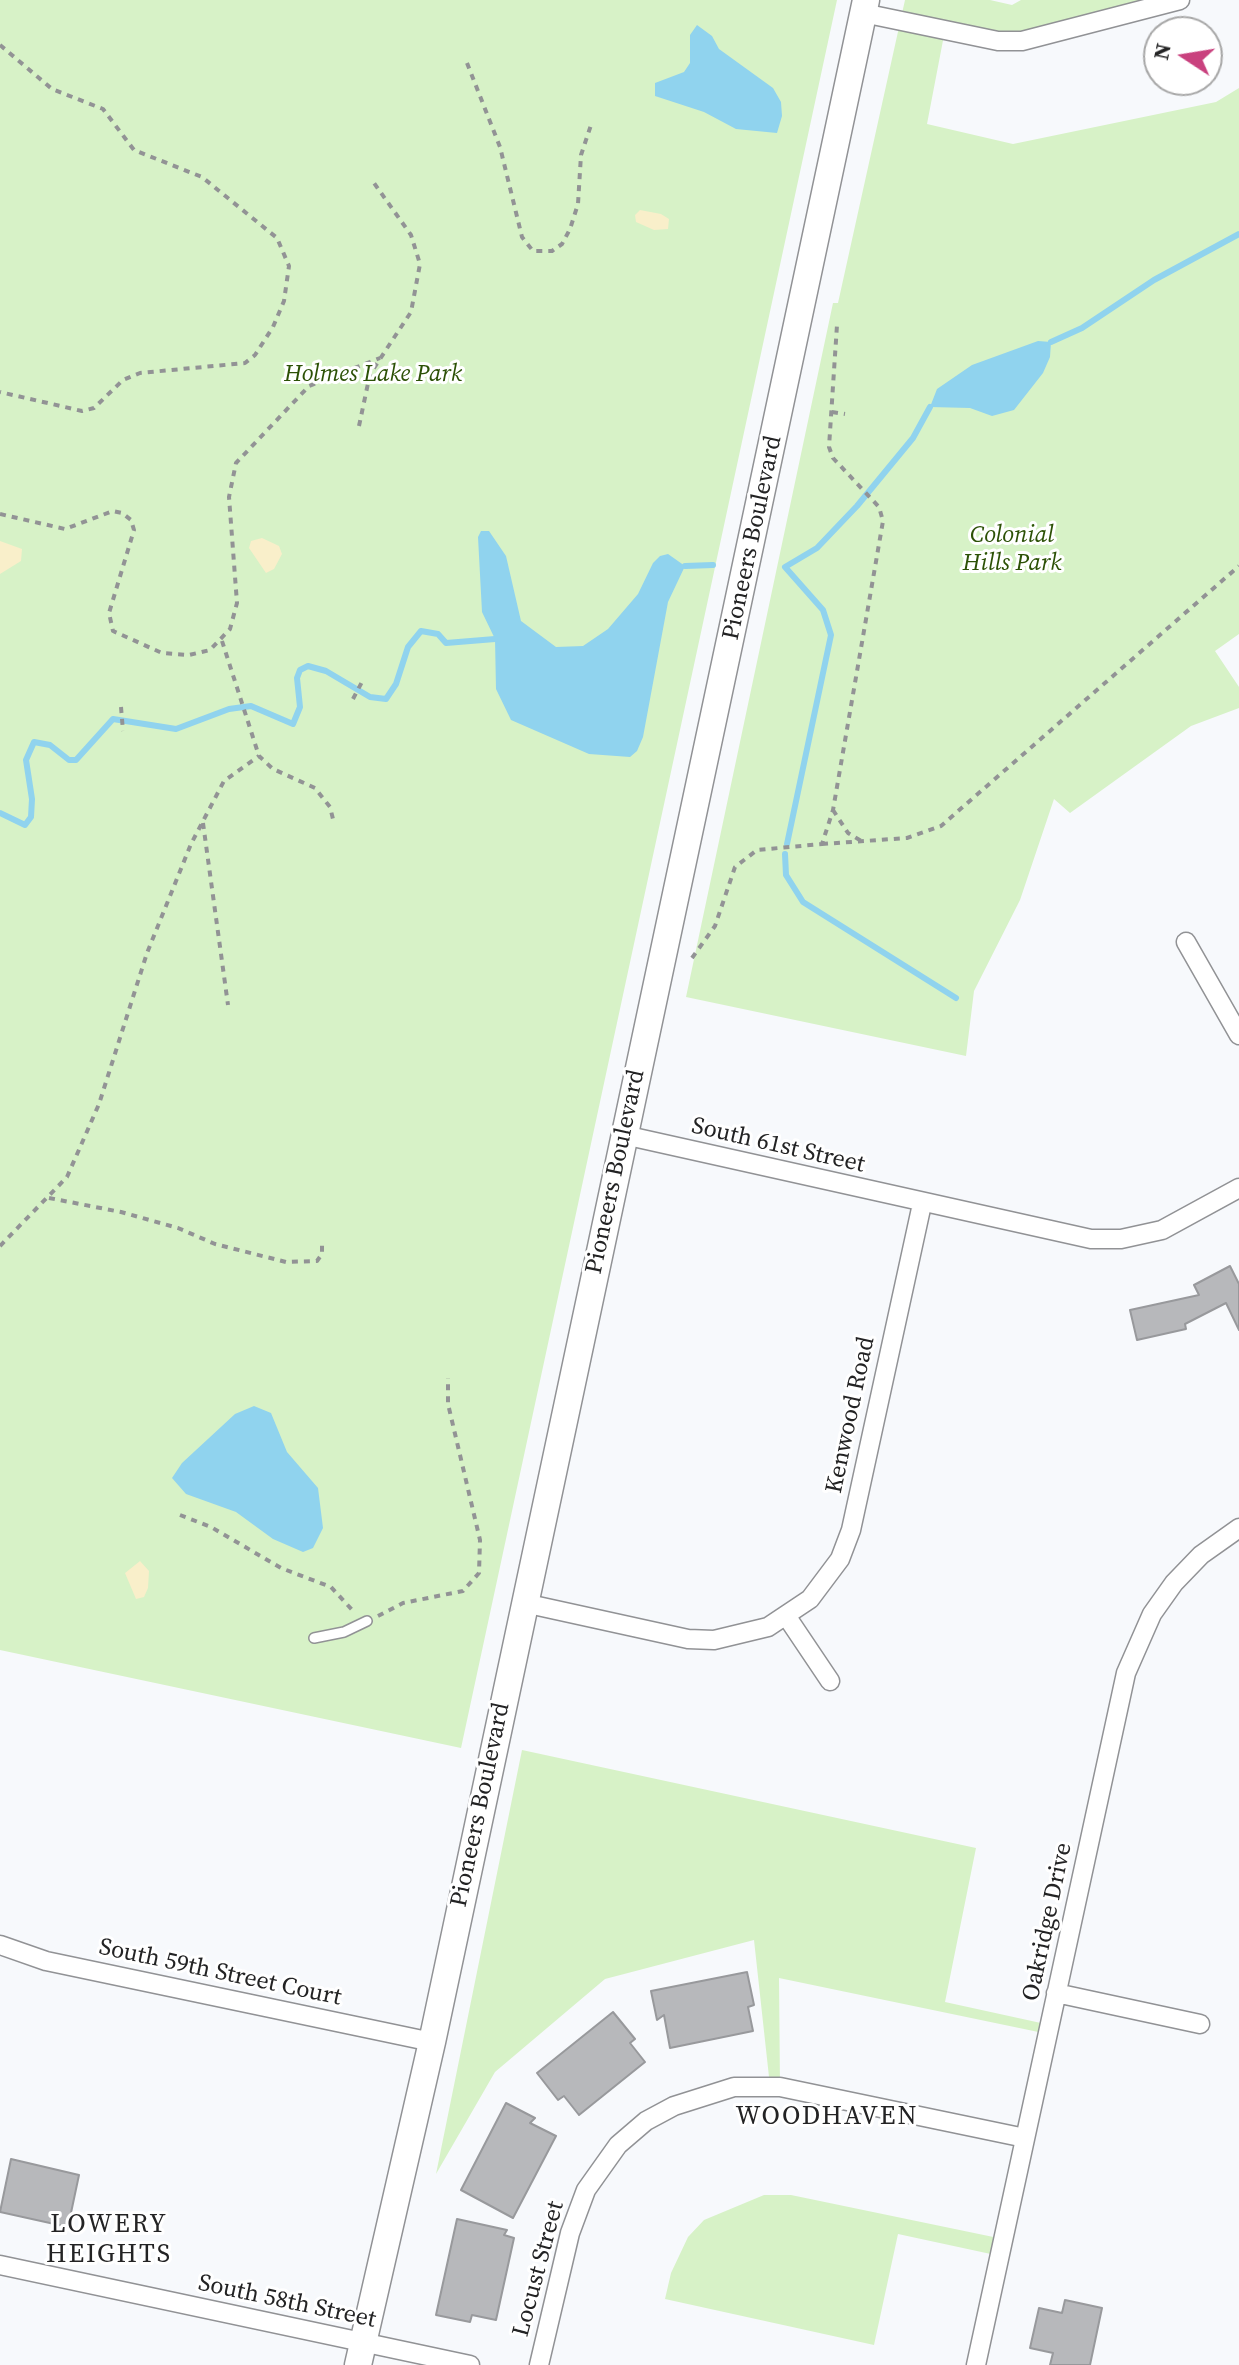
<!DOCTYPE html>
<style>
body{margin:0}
#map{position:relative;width:1239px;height:2365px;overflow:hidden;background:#f7f9fc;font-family:"Source Serif 4",serif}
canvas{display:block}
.north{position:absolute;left:1143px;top:16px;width:80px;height:80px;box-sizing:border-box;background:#fff;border:2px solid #a7a7a7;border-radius:50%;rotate:282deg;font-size:22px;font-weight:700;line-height:32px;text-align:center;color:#232324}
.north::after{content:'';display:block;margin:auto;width:28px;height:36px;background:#c9417e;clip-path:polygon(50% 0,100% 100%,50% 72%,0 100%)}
</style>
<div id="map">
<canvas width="1239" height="2365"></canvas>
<div class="north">N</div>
</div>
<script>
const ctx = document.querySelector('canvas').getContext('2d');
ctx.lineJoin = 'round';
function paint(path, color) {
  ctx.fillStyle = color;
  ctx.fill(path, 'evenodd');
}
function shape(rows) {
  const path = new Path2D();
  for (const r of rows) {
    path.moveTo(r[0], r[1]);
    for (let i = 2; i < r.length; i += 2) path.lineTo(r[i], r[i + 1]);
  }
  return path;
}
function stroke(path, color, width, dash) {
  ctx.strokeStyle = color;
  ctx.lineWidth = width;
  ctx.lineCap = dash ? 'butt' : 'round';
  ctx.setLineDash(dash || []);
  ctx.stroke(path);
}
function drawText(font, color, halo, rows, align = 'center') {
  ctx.font = font + ' "Source Serif 4",serif';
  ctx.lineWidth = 6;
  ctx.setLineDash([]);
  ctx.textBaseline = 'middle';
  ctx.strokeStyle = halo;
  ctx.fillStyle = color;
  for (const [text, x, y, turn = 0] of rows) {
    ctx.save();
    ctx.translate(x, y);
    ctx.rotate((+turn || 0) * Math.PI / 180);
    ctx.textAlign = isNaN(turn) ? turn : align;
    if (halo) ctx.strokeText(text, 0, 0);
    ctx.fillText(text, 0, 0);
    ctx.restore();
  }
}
const green = shape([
 [0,0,837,0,461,1748,0,1650],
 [905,0,990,0,1012,5,1021,0,1180,0,1039,38,945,30,927,124,1013,144,1216,102,1239,88,1239,634,1215,651,1239,687,1239,708,1191,726,1070,813,1054,799,1020,900,974,991,966,1056,686,997,833,303,838,303],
 [522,1750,976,1848,945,2002,1050,2025,1048,2034,779,1978,780,2087,770,2086,754,1940,605,1979,495,2072,436,2174],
 [764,2195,791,2195,1003,2239,1000,2256,898,2234,874,2345,665,2299,671,2273,688,2237,704,2220]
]);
const sand = shape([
 [640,210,661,214,669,219,668,229,654,230,636,222,635,215],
 [262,538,279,546,282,554,274,569,266,573,249,548,251,541],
 [0,541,22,549,21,561,0,574],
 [140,1561,149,1571,148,1588,144,1597,136,1599,125,1573]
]);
const water = shape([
 [697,25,712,36,719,49,773,88,781,102,782,116,777,133,736,129,704,112,655,96,655,83,684,72,690,63,690,35],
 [1038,341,1051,342,1050,357,1043,373,1014,410,992,416,970,408,930,407,937,389,972,365],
 [481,531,489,531,506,556,521,621,556,647,583,646,608,629,638,594,653,563,660,556,668,554,685,566,668,602,643,737,637,751,630,757,589,754,511,720,496,689,495,639,482,612,478,537],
 [254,1406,271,1413,287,1452,318,1488,323,1528,313,1548,303,1552,273,1539,236,1512,186,1494,172,1478,182,1463,235,1414]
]);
const stream = shape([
 [1051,342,1082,328,1154,280,1239,234],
 [685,566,713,565],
 [0,813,25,825,31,817,32,799,26,760,34,742,50,745,69,760,76,760,113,719,176,729,229,709,251,706,293,724,300,707,297,678,300,670,308,666,326,671,370,697,386,699,396,684,408,647,421,631,438,634,446,643,495,639],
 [787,844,831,635,823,610,785,567,817,548,857,506,913,438,930,407],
 [785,854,786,875,803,902,956,998]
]);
const building = shape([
 [1230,1266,1239,1284,1239,1330,1226,1303,1185,1324,1186,1329,1137,1340,1130,1310,1199,1295,1194,1285,1230,1266],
 [747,1972,754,2005,748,2007,753,2031,670,2048,664,2015,657,2020,651,1991,747,1972],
 [613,2012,635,2039,630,2043,645,2062,579,2115,564,2096,558,2100,537,2073,613,2012],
 [506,2103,535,2118,530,2123,556,2136,513,2218,461,2190,506,2103],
 [11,2159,79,2175,68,2227,0,2212,11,2159],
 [457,2219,507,2230,504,2235,514,2238,496,2320,472,2315,470,2322,436,2315,457,2219],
 [1065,2300,1102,2308,1090,2365,1050,2365,1053,2353,1030,2348,1039,2308,1062,2313,1065,2300]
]);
const path = shape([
 [0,45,52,89,103,109,134,150,202,177,277,238,289,266,284,301,273,327,255,355,245,363,140,373,123,380,94,408,82,411,0,392],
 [467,63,500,147,522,237,533,251,552,251,562,244,570,229,578,204,581,155,592,122],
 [832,412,845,414],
 [359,426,370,374,411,312,420,264,411,235,374,183],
 [0,514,65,529,113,511,122,513,131,520,134,530,109,613,113,631,162,653,189,655,210,650,230,629,237,603,229,497,236,463,309,386,380,358],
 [222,641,259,756,273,769,315,788,330,807,334,823],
 [353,699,364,678],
 [121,707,123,731],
 [833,810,848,833,863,842],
 [203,823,228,1005],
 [822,844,907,838,941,826,1239,566],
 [692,958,715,926,735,867,757,850,822,844,833,810,883,521,879,507,833,458,829,447,837,325],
 [49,1198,121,1212,178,1228,215,1244,286,1262,317,1261,322,1254,322,1240],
 [0,1246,67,1177,99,1104,147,953,191,844,224,781,259,756],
 [180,1515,211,1527,281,1568,331,1587,354,1612],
 [378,1616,403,1603,463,1591,479,1573,480,1540,448,1404,448,1378]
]);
const lane = shape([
 [314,1638,344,1632,367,1621]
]);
const street = shape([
 [863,13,998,41,1022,41,1180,0],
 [1186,942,1239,1035],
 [624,1135,1091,1239,1121,1239,1162,1230,1239,1188],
 [524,1603,688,1639,714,1640,768,1627,810,1599,840,1559,851,1530,922,1204],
 [787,1617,830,1681],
 [0,1945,46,1961,432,2042],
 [1056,1993,1200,2024],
 [0,2265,470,2365],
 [539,2365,570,2233,586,2190,618,2145,646,2121,674,2106,734,2087,780,2087,1025,2138],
 [976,2365,1126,1673,1152,1614,1174,1583,1201,1555,1239,1528]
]);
const secondary = shape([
 [358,2365,432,2042,866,0]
]);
const parkNames = [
 ["Holmes Lake Park",373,375],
 ["Colonial",1012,536],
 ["Hills Park",1012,564]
];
const streetNames = [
 ["Pioneers Boulevard",753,538,-78],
 ["South 61st Street",778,1146,13],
 ["Pioneers Boulevard",616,1172,-78],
 ["Kenwood Road",851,1415,-78],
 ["Pioneers Boulevard",481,1805,-78],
 ["Oakridge Drive",1048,1922,-78],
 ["South 59th Street Court",220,1973,12],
 ["Locust Street",539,2269,-75],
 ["South 58th Street",287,2302,12]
];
const neighbourhoodNames = [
 ["WOODHAVEN",827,2117],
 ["LOWERY",109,2225],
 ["HEIGHTS",109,2255]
];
paint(green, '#d7f2c7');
paint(sand, '#f9efca');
paint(water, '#90d3ee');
stroke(stream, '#90d3ee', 6);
paint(building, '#b7b8bb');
stroke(building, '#98999c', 2);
stroke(lane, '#919295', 12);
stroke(street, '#919295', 21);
stroke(secondary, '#919295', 29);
stroke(path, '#929395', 4, [6, 6]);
stroke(lane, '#fff', 9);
stroke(street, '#fff', 18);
stroke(secondary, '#fff', 26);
drawText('italic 24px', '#2c5106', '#fff', parkNames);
drawText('24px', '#232324', '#fff', streetNames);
ctx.letterSpacing = '2px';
drawText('26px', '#232324', '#fff', neighbourhoodNames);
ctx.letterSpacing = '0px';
</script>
